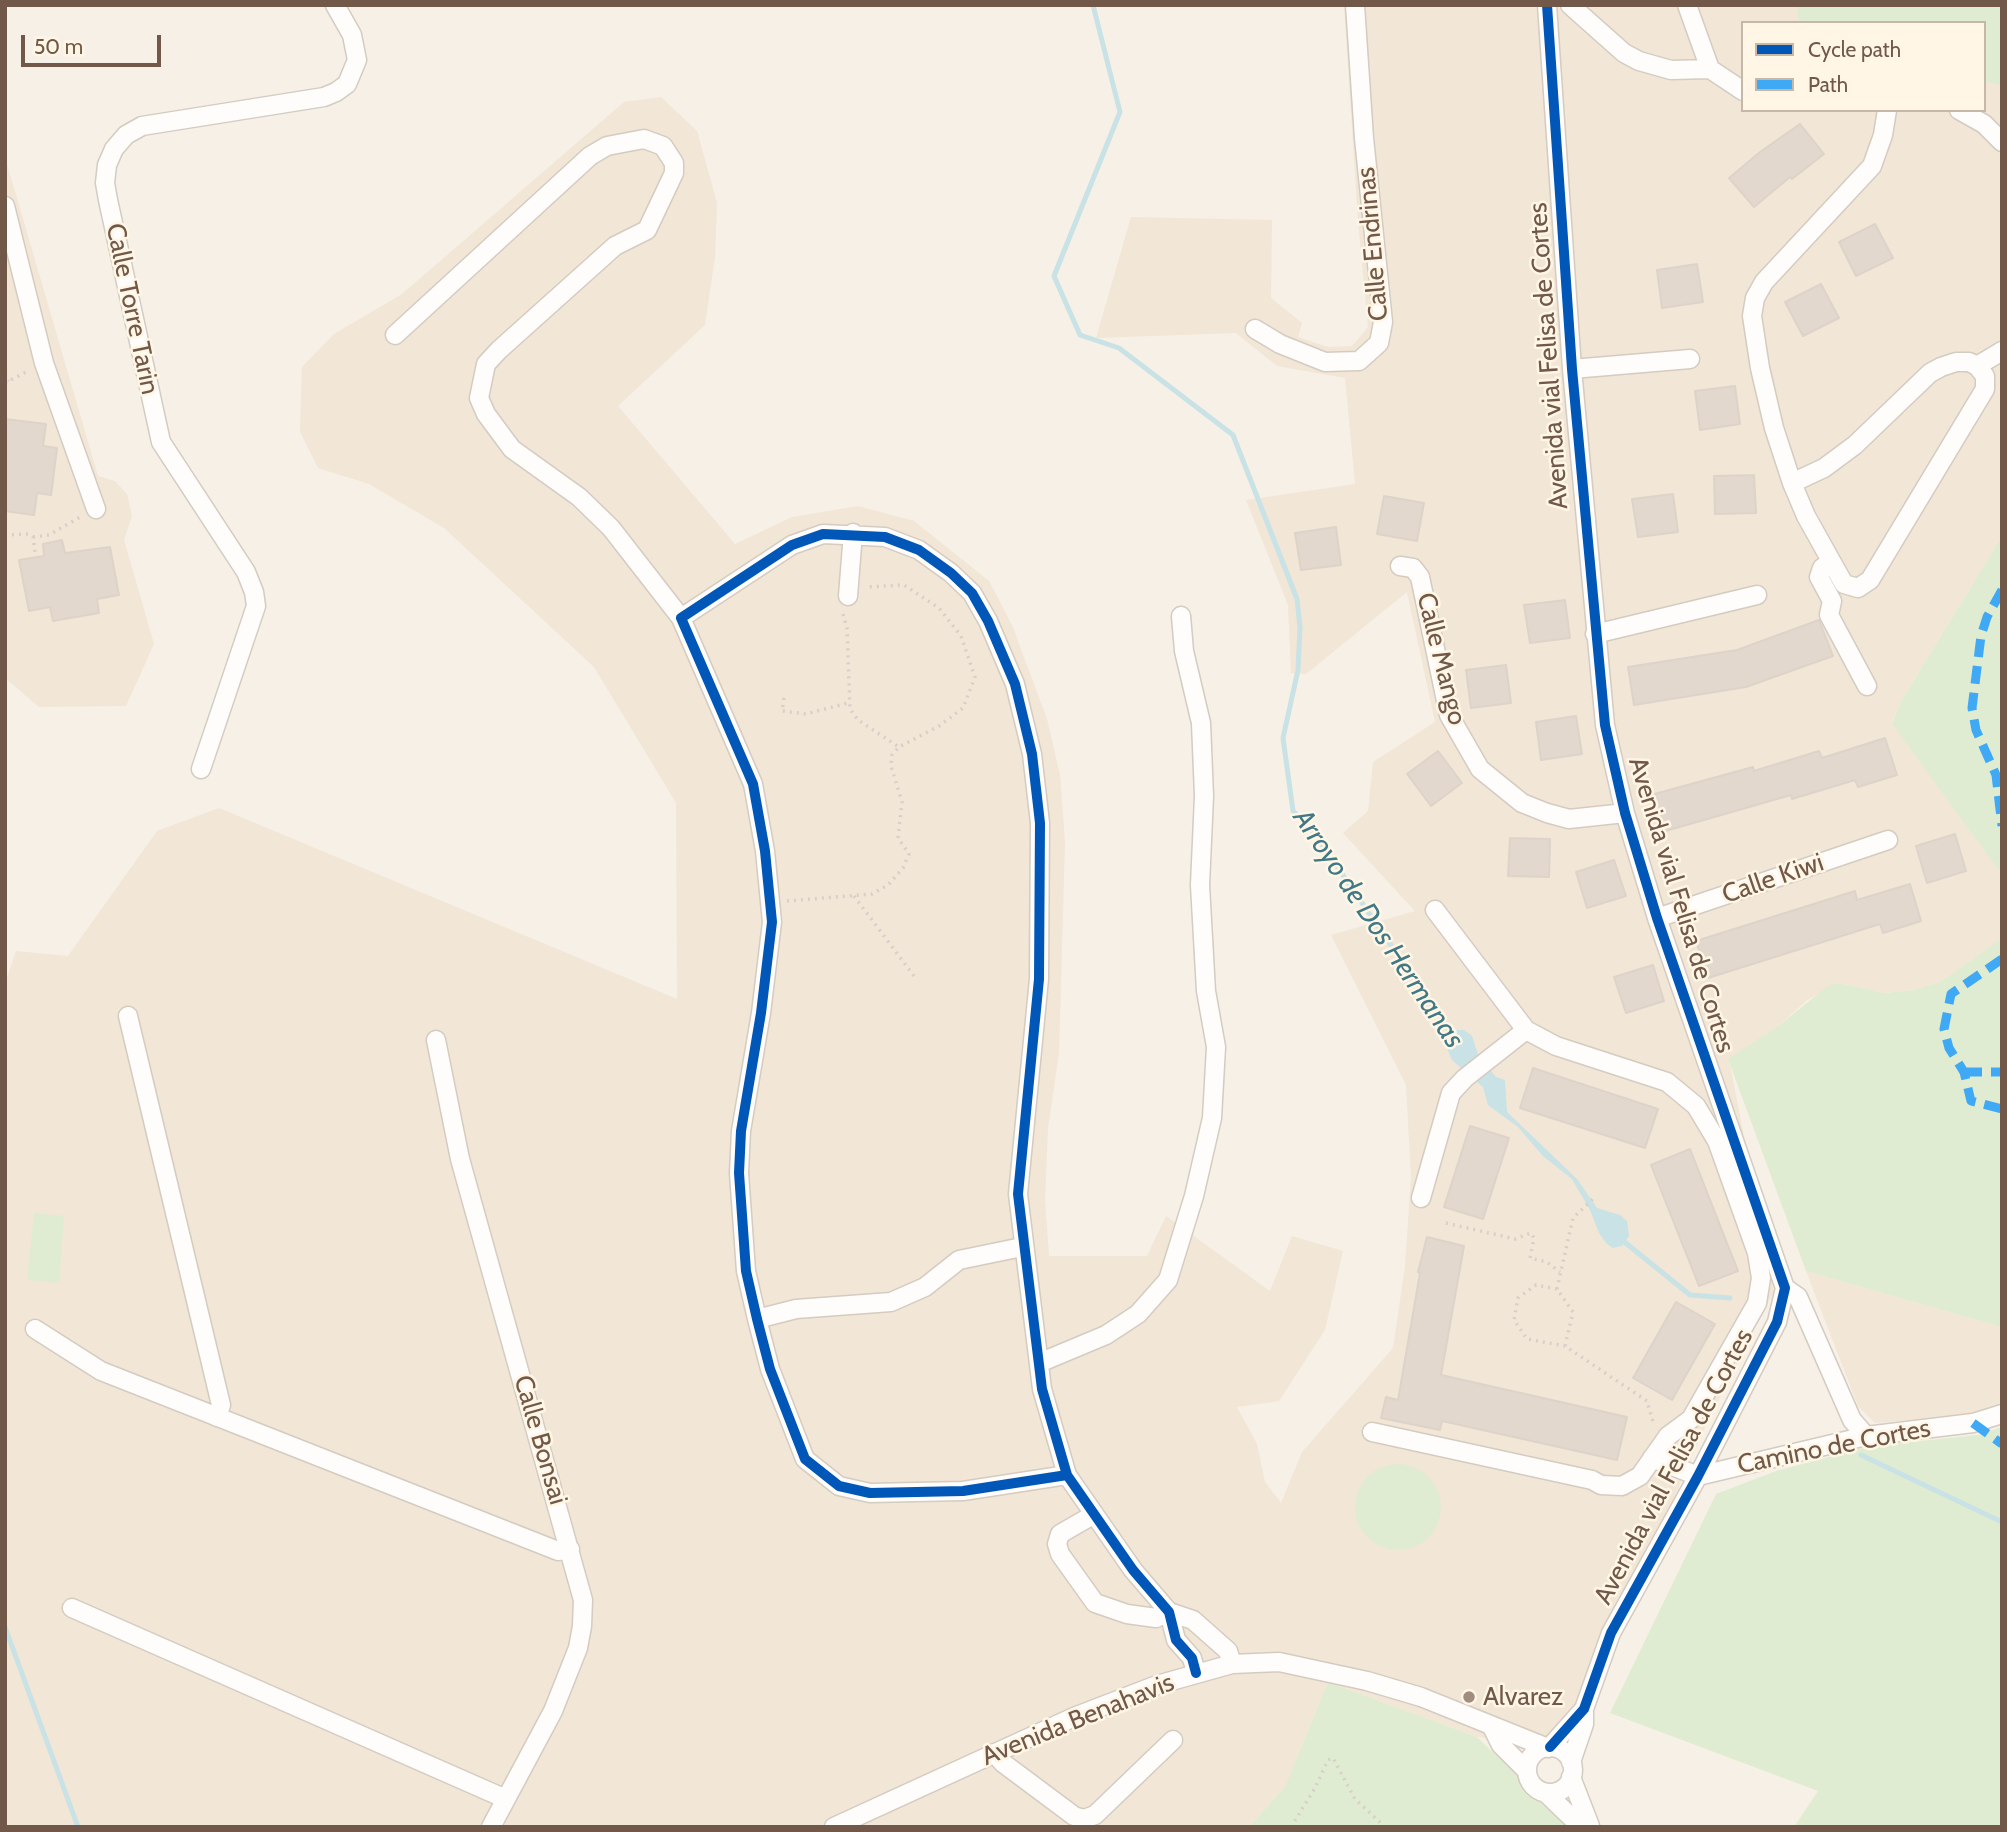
<!DOCTYPE html>
<style>
body{margin:0}
#map{position:relative;width:2007px;height:1832px;overflow:hidden;background:#f6f0e6;font-family:Cabin,sans-serif}
canvas{display:block}
.frame{position:absolute;inset:0;border:7px solid #725848;pointer-events:none}
.legend{position:absolute;left:1741px;top:21px;width:245px;height:91px;box-sizing:border-box;background:#fff6e6;border:2px solid #c7b7a7;margin:0;padding:9px 12px;list-style:none;font-size:21px;color:#725848}
.legend li{display:flex;align-items:center;gap:14px;height:35px}
.legend b{width:35px;border:2px solid #c7b7a7}
.scale{position:absolute;left:21px;top:35px;width:140px;height:32px;box-sizing:border-box;border:4px solid #725848;border-top:0;padding-left:9px;font-size:21px;line-height:24px;white-space:nowrap;color:#725848;-webkit-text-stroke:5px #fff6e6;paint-order:stroke}
</style>
<div id="map">
<canvas width="2007" height="1832"></canvas>
<div class="frame"></div>
<ul class="legend">
<li><b style="height:9px;background:#0057b8"></b>Cycle path</li>
<li><b style="height:9px;background:#3fa9f5"></b>Path</li>
</ul>
<div class="scale">50 m</div>
</div>
<script>
const ctx = document.querySelector('canvas').getContext('2d');
ctx.lineJoin = 'round';
function paint(path, color) {
  ctx.fillStyle = color;
  ctx.fill(path, 'evenodd');
}
function shape(rows) {
  const path = new Path2D();
  for (const r of rows) {
    if (r.length === 3) {
      path.moveTo(r[0] + r[2], r[1]);
      path.arc(r[0], r[1], r[2], 0, 2 * Math.PI);
      continue;
    }
    path.moveTo(r[0], r[1]);
    for (let i = 2; i < r.length; i += 2) path.lineTo(r[i], r[i + 1]);
  }
  return path;
}
function stroke(path, color, width, dash) {
  ctx.strokeStyle = color;
  ctx.lineWidth = width;
  ctx.lineCap = dash ? 'butt' : 'round';
  ctx.setLineDash(dash || []);
  ctx.stroke(path);
}
function drawText(font, color, halo, rows, align = 'center') {
  ctx.font = font + ' Cabin,sans-serif';
  ctx.lineWidth = 5;
  ctx.setLineDash([]);
  ctx.textBaseline = 'middle';
  ctx.strokeStyle = halo;
  ctx.fillStyle = color;
  for (const [text, x, y, turn = 0] of rows) {
    ctx.save();
    ctx.translate(x, y);
    ctx.rotate((+turn || 0) * Math.PI / 180);
    ctx.textAlign = isNaN(turn) ? turn : align;
    if (halo) ctx.strokeText(text, 0, 0);
    ctx.fillText(text, 0, 0);
    ctx.restore();
  }
}
const residential = shape([
 [1344,5,1796,5,1799,23,1743,23,1743,110,1984,110,1984,81,2002,86,2002,536,1900,703,1892,723,2002,875,2002,938,1940,982,1913,990,1886,993,1838,983,1807,1000,1778,1026,1729,1059,1774,1291,1706,1425,1567,1741,1477,1737,1328,1682,1285,1786,1249,1827,5,1827,5,984,16,951,68,956,157,831,219,808,677,999,676,803,594,667,444,528,369,484,318,468,300,432,302,367,334,334,402,294,624,102,661,97,697,131,717,203,715,257,705,325,618,406,735,544,792,517,858,506,914,521,989,581,1012,625,1047,719,1060,775,1065,842,1059,1053,1048,1128,1045,1201,1049,1256,1147,1256,1166,1216,1270,1291,1292,1236,1343,1251,1325,1330,1279,1401,1237,1407,1257,1444,1265,1482,1281,1503,1302,1452,1393,1348,1405,1266,1411,1177,1406,1085,1331,935,1415,911,1343,833,1368,811,1373,762,1435,722,1407,592,1306,674,1291,673,1288,605,1246,500,1355,484,1345,378,1277,366,1236,333,1096,338,1131,217,1272,220,1271,298,1302,323,1298,337,1328,347,1352,346,1368,327,1358,221],
 [5,157,98,476,115,481,127,494,132,516,124,540,154,644,126,706,39,707,5,678],
 [1806,1271,2002,1327,2002,1404,1961,1416,1875,1423,1858,1406]
]);
const green = shape([
 [1796,5,2002,5,2002,86,1984,81,1984,23,1799,23],
 [2002,536,2002,875,1892,724,1900,703],
 [2002,938,2002,1327,1806,1271,1728,1059,1778,1026,1829,985,1838,983,1886,993,1913,990,1940,982],
 [34,1213,64,1216,59,1283,27,1280],
 [2002,1427,2002,1827,1794,1827,1818,1791,1610,1713,1716,1494,1776,1471,1871,1446,1978,1435],
 [1398,1507,43],
 [1328,1682,1477,1737,1571,1827,1249,1827,1285,1786]
]);
const water = shape([
 [1455,1030,1464,1030,1472,1036,1478,1055,1496,1077,1505,1080,1507,1112,1577,1179,1597,1208,1620,1215,1627,1221,1629,1236,1622,1246,1613,1248,1607,1244,1599,1233,1590,1210,1572,1179,1543,1156,1518,1127,1488,1105,1483,1087,1452,1060,1445,1044,1448,1036]
]);
const stream = shape([
 [1093,5,1120,112,1054,276,1080,335,1119,348,1233,435,1297,599,1300,627,1298,670,1283,738,1293,811,1310,827,1454,1037],
 [1622,1240,1690,1295,1730,1298],
 [1861,1455,2002,1522],
 [5,1627,78,1827]
]);
const building = shape([
 [1800,124,1824,154,1792,179,1790,177,1754,207,1729,178,1760,152,1800,124],
 [1875,224,1893,258,1856,276,1839,242,1875,224],
 [1697,264,1703,302,1662,308,1657,270,1697,264],
 [1821,284,1839,318,1803,336,1785,302,1821,284],
 [1735,386,1740,424,1700,430,1695,391,1735,386],
 [5,419,46,424,43,446,57,448,51,495,37,493,34,515,5,511,5,419],
 [1754,475,1756,513,1715,514,1714,476,1754,475],
 [1673,494,1678,532,1638,537,1632,499,1673,494],
 [1384,496,1424,503,1417,541,1377,534,1384,496],
 [1336,527,1341,565,1301,570,1295,533,1336,527],
 [62,540,65,553,110,547,119,595,97,599,99,613,53,621,50,607,29,611,19,560,44,556,43,544,62,540],
 [1565,600,1570,638,1530,643,1524,605,1565,600],
 [1819,620,1833,656,1746,687,1634,705,1628,667,1737,650,1819,620],
 [1506,665,1511,703,1471,708,1466,670,1506,665],
 [1576,716,1582,754,1541,760,1536,722,1576,716],
 [1885,738,1897,775,1858,787,1855,780,1792,799,1791,795,1662,832,1651,795,1753,767,1754,771,1819,751,1822,758,1885,738],
 [1438,751,1462,783,1431,806,1407,774,1438,751],
 [1955,834,1966,871,1927,883,1916,846,1955,834],
 [1510,838,1550,839,1549,877,1508,876,1510,838],
 [1614,860,1626,896,1587,908,1576,872,1614,860],
 [1910,884,1921,921,1883,933,1880,924,1708,978,1696,941,1855,891,1857,900,1910,884],
 [1653,965,1664,1001,1626,1013,1614,977,1653,965],
 [1533,1068,1658,1109,1645,1148,1520,1108,1533,1068],
 [1470,1126,1509,1138,1483,1219,1444,1207,1470,1126],
 [1690,1149,1738,1271,1699,1286,1651,1165,1690,1149],
 [1427,1237,1464,1246,1441,1375,1627,1417,1617,1460,1442,1421,1440,1430,1381,1418,1386,1397,1398,1400,1420,1273,1418,1272,1427,1237],
 [1676,1302,1715,1324,1672,1400,1633,1378,1676,1302]
]);
const path = shape([
 [5,374,9,381],
 [5,383,28,371],
 [5,535,29,534,33,537,35,552],
 [33,537,49,535,82,516],
 [843,614,847,628,850,709,858,720,899,747],
 [784,698,782,711,806,714,848,703],
 [854,896,917,980],
 [787,901,872,894,888,885,903,868,909,854,898,838,902,802,891,766,892,755,899,747,939,726,963,708,975,677,961,636,939,608,904,585,867,587],
 [1446,1223,1515,1239,1531,1233,1534,1238,1530,1258,1547,1262,1560,1272],
 [1557,1289,1573,1218,1594,1198],
 [1565,1346,1573,1312,1557,1289,1536,1285,1518,1298,1514,1320,1527,1339,1565,1346,1647,1401,1654,1425],
 [1291,1827,1315,1788,1328,1760,1333,1758,1355,1799,1385,1827]
]);
const minor = shape([
 [1547,5,1572,369,1605,725,1625,813,1657,918,1785,1288,1777,1322,1698,1476,1611,1633,1584,1709,1550,1747],
 [1570,5,1624,53,1639,61,1671,70,1710,69,1743,91],
 [1687,5,1710,69],
 [1959,110,1984,124,2002,142],
 [5,206,44,363,96,509],
 [1255,329,1280,344,1325,362,1359,361,1379,343,1383,322,1364,138,1355,5],
 [395,335,590,156,607,146,644,139,663,146,674,163,674,173,647,230,615,246,499,350,486,364,479,398,486,414,512,449,579,497,611,528,681,618],
 [1977,366,2002,351],
 [1572,369,1690,359],
 [1792,483,1824,468,1855,445,1930,373,1941,367,1956,362,1969,362,1977,366,1985,376,1985,389,1870,580,1858,588,1844,584,1806,516,1792,483,1774,428,1760,368,1752,316,1755,298,1764,282,1872,166,1883,135,1887,110],
 [1830,563,1822,568,1819,577,1832,601,1829,615,1867,686],
 [1400,566,1413,568,1420,577,1449,715,1480,769,1522,803,1547,813,1569,819,1625,813],
 [848,596,853,533],
 [1595,634,1757,595],
 [201,769,256,606,254,592,246,572,161,442,108,200,105,183,107,165,114,149,126,135,142,126,324,97,336,92,347,84,357,60,352,35,335,5],
 [1657,918,1888,840],
 [128,1016,221,1405,217,1417],
 [436,1040,460,1159,583,1600,582,1626,578,1648,553,1711,491,1827],
 [1421,1198,1451,1093,1465,1078,1526,1030],
 [1785,1288,1798,1297,1852,1420,1866,1436],
 [757,1319,796,1309,891,1302,925,1287,959,1260,1022,1247],
 [35,1329,101,1371,558,1551,570,1549],
 [1039,1363,1106,1335,1138,1314,1168,1280,1194,1196,1212,1118,1216,1047,1206,991,1200,885,1204,796,1201,723,1184,651,1181,616],
 [1372,1432,1592,1480,1601,1485,1622,1486,1640,1476,1668,1436,1691,1419,1757,1303,1761,1278,1757,1253,1717,1141,1696,1106,1667,1082,1556,1046,1526,1030,1435,910],
 [1652,1458,1698,1476,1866,1436,1973,1423,2002,1414],
 [1067,1475,963,1491,870,1493,839,1486,805,1459,770,1369,757,1319,746,1271,739,1173,741,1131,761,1013,772,922,765,851,753,784,681,618,792,545,823,534,885,537,919,550,951,573,972,593,988,621,1015,684,1032,754,1040,823,1039,979,1018,1194,1042,1389,1067,1475,1133,1570,1169,1612,1176,1640,1192,1658,1196,1673],
 [1093,1515,1060,1534,1057,1544,1060,1554,1095,1603,1127,1614,1156,1618,1169,1612,1193,1620,1228,1651,1232,1664],
 [72,1608,506,1799],
 [1492,1727,1501,1745,1527,1771],
 [1550,1770,23],
 [994,1753,1003,1763,1074,1816,1084,1819,1095,1815,1173,1740],
 [1571,1762,1584,1724,1584,1712],
 [1571,1777,1590,1826],
 [1546,1793,1574,1820,1590,1827],
 [834,1827,1074,1717,1157,1685,1232,1664,1279,1662,1367,1681,1421,1697,1548,1748]
]);
const quiet = shape([
 [2002,590,1987,617,1981,636,1972,708,1976,730,1996,775,2002,826],
 [2002,959,1951,994,1944,1029,1949,1048,1964,1072,1971,1101,2002,1109],
 [1964,1072,2002,1072],
 [1973,1423,2002,1444]
]);
const cycleway = shape([
 [1547,5,1572,369,1605,725,1625,813,1657,918,1785,1288,1777,1322,1698,1476,1611,1633,1584,1709,1550,1747],
 [1067,1475,963,1491,870,1493,839,1486,805,1459,770,1369,757,1319,746,1271,739,1173,741,1131,761,1013,772,922,765,851,753,784,681,618,792,545,823,534,885,537,919,550,951,573,972,593,988,621,1015,684,1032,754,1040,823,1039,979,1018,1194,1042,1389,1067,1475,1133,1570,1169,1612,1176,1640,1192,1658,1196,1673]
]);
const markers = [
 [1469,1697,7,"#a08d7f"]
];
const streetNames = [
 ["Calle Endrinas",1373,244,-95],
 ["Calle Torre Tarin",132,309,78],
 ["Avenida vial Felisa de Cortes",1549,356,-94],
 ["Calle Mango",1441,659,76],
 ["Calle Kiwi",1773,879,-19],
 ["Avenida vial Felisa de Cortes",1681,905,73],
 ["Calle Bonsai",540,1440,74],
 ["Camino de Cortes",1834,1447,-11],
 ["Avenida vial Felisa de Cortes",1674,1467,-62],
 ["Avenida Benahavis",1078,1720,-22]
];
const poiNames = [
 ["Alvarez",1483,1697]
];
const waterNames = [
 ["Arroyo de Dos Hermanas",1378,929,56]
];
paint(residential, '#f2e6d6');
paint(green, '#e0ecd1');
paint(water, '#c8e2e5');
stroke(stream, '#c8e2e5', 5);
paint(building, '#e2d8ce');
stroke(building, '#ded3c9', 2);
stroke(minor, '#d4cbc1', 21);
stroke(path, '#d7cfc9', 3.5, [2, 5]);
stroke(minor, '#fefdfb', 18);
stroke(quiet, '#3fa9f5', 9, [18, 9]);
stroke(cycleway, '#0057b8', 10);
for (const [x, y, r, color] of markers) {
  const dot = new Path2D();
  dot.arc(x, y, r, 0, 2 * Math.PI);
  ctx.fillStyle = color;
  ctx.fill(dot);
  stroke(dot, '#fff6e6', 2.5);
}
drawText('26px', '#725848', '#fff6e6', streetNames);
drawText('26px', '#725848', '#fff6e6', poiNames, 'left');
drawText('italic 28px', '#417886', '#fff6e6', waterNames);
</script>
